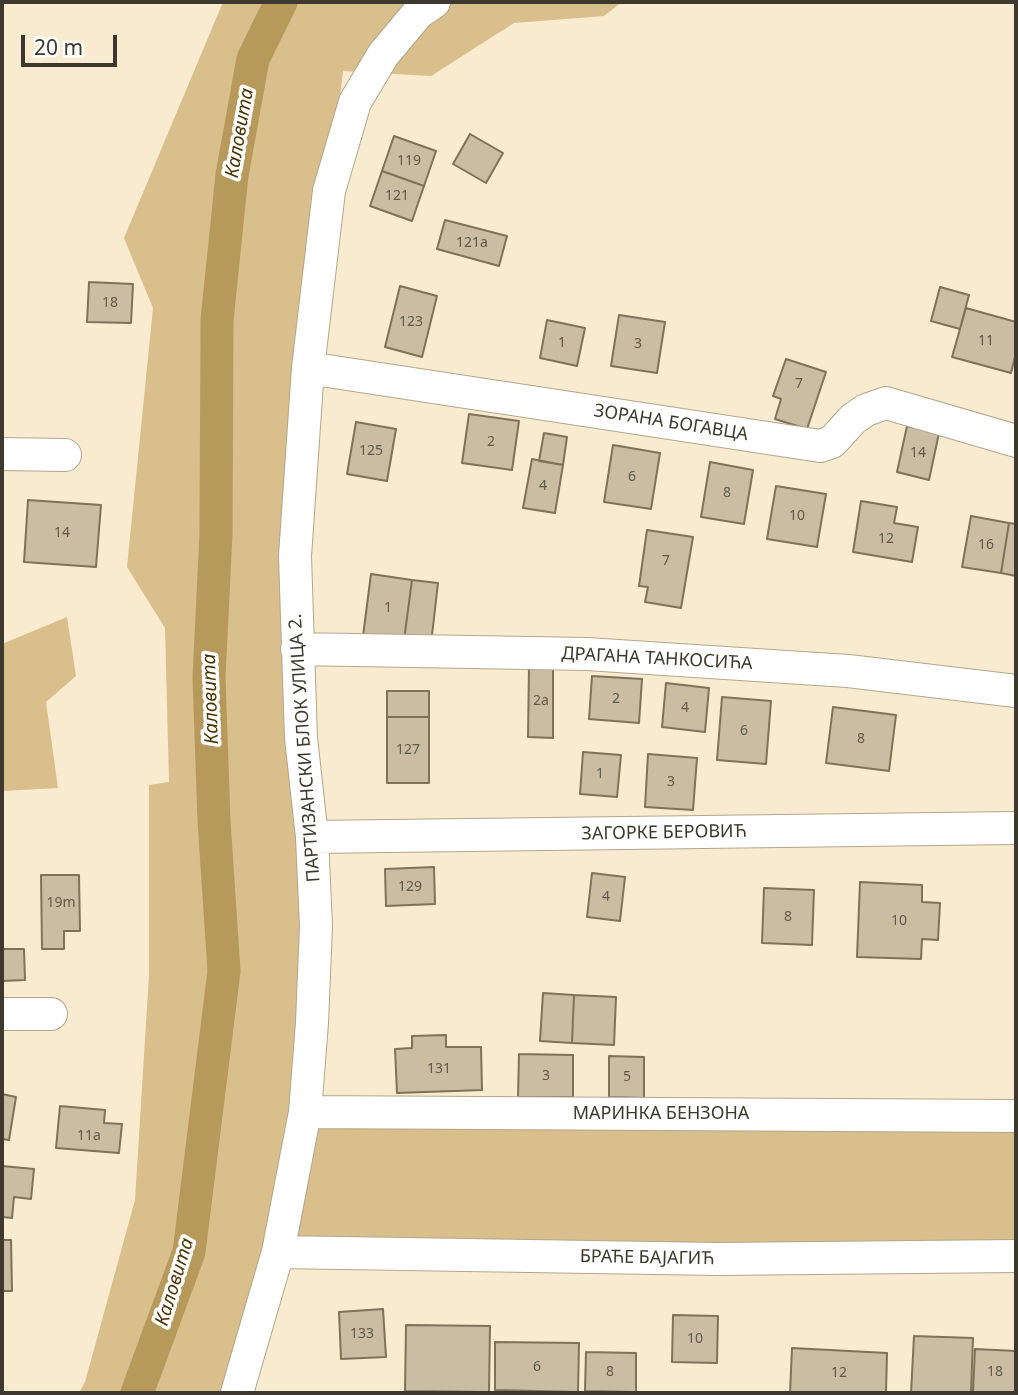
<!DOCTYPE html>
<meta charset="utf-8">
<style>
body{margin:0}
#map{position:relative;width:1018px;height:1395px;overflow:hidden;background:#f9ebd0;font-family:"Noto Sans",sans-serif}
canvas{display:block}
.frame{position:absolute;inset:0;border:4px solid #3e392e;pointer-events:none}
.scale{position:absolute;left:21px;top:35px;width:96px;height:32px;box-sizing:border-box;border:4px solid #3e392e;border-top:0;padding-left:9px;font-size:21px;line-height:24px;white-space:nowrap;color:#3e392e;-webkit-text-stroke:5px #fff;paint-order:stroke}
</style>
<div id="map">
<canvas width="1018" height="1395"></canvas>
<div class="frame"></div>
<div class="scale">20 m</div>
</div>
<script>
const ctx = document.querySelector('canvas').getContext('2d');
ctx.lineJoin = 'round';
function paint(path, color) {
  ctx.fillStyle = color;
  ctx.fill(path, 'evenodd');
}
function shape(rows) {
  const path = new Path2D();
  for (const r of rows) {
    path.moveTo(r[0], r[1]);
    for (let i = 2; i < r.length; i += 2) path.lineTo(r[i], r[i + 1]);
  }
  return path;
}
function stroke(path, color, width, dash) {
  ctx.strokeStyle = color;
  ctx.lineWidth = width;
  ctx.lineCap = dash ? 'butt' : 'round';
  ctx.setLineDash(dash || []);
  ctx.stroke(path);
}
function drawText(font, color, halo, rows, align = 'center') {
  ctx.font = font + ' "Noto Sans",sans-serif';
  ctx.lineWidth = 7;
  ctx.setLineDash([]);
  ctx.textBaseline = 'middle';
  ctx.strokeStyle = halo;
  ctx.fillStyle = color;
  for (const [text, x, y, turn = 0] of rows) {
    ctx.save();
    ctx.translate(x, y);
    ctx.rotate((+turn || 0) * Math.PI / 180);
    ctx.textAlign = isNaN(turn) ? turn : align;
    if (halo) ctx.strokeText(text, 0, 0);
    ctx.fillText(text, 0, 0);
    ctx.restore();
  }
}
const green = shape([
 [223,2,622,2,604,16,514,23,431,76,343,71,308,368,305,1111,1016,1116,1016,1256,278,1252,233,1393,79,1393,85,1382,135,1200,149,975,149,785,169,782,165,628,127,567,153,308,124,238],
 [67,617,76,676,46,702,58,788,2,791,2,644]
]);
const canal = shape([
 [137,1393,189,1252,224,971,214,821,209,677,216,534,217,320,232,175,253,59,281,2]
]);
const building = shape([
 [470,134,503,153,486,183,453,164,470,134],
 [394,136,436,151,424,186,382,171,394,136],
 [382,171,424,186,412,221,370,206,382,171],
 [445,220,507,236,499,266,437,249,445,220],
 [89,282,133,284,131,323,87,322,89,282],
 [400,286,437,296,422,357,385,347,400,286],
 [940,287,969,295,960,329,931,321,940,287],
 [966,308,1016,322,1016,353,1011,373,952,357,966,308],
 [619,315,665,322,657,373,611,366,619,315],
 [547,320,585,328,577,366,540,358,547,320],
 [786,359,826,372,807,429,775,419,781,399,773,396,786,359],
 [469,414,519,421,512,470,462,463,469,414],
 [356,422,396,429,387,481,347,474,356,422],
 [907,426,939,433,929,480,897,472,907,426],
 [544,433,567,437,563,465,539,461,544,433],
 [613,445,660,453,651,509,604,502,613,445],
 [532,459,563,465,555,513,523,508,532,459],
 [710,462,753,470,744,524,701,517,710,462],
 [776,486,826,494,817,547,767,539,776,486],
 [28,500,101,505,96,567,24,562,28,500],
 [861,501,897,507,894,523,918,527,912,562,853,552,861,501],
 [971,516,1009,523,1001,573,962,567,971,516],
 [1009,523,1016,524,1016,576,1001,573,1009,523],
 [647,530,693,537,681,608,645,602,648,587,639,586,647,530],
 [371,574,412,580,404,640,363,636,371,574],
 [412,580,438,583,431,644,404,640,412,580],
 [529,665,553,665,553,738,528,737,529,665],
 [592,676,642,679,639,723,589,719,592,676],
 [666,683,709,688,705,732,662,727,666,683],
 [387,691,429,691,429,717,387,717,387,691],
 [722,697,771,701,766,764,717,760,722,697],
 [833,707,896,715,889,771,826,763,833,707],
 [387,717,429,717,429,783,387,783,387,717],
 [583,752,621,755,617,797,580,794,583,752],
 [648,754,697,758,693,810,645,807,648,754],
 [434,867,435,904,386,906,385,869,434,867],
 [592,873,625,877,620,921,587,917,592,873],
 [41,875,79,875,80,931,64,931,64,949,42,949,41,875],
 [860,882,922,885,922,902,940,903,938,940,922,939,921,959,857,957,860,882],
 [764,888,814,890,812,945,762,943,764,888],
 [2,949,24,949,25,980,2,981,2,949],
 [543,993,574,995,572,1043,540,1041,543,993],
 [574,995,616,997,614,1045,572,1043,574,995],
 [446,1035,446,1047,481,1047,482,1090,397,1093,395,1049,412,1048,412,1036,446,1035],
 [519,1054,573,1055,573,1097,518,1097,519,1054],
 [609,1056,644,1057,644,1098,609,1097,609,1056],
 [2,1094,16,1097,9,1140,2,1139,2,1094],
 [60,1106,105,1110,104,1123,122,1124,119,1153,56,1148,60,1106],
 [2,1166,34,1169,31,1199,14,1197,12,1218,2,1217,2,1166],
 [2,1240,11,1240,12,1291,2,1291,2,1240],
 [383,1309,386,1357,341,1359,339,1312,383,1309],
 [673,1315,718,1316,717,1363,672,1362,673,1315],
 [406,1325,490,1326,489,1392,405,1391,406,1325],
 [914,1336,973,1338,971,1393,911,1393,914,1336],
 [495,1342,579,1343,578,1392,495,1390,495,1342],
 [792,1348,887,1353,886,1393,790,1393,792,1348],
 [975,1349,1016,1351,1016,1393,973,1393,975,1349],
 [586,1352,636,1353,636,1392,585,1391,586,1352]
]);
const minor = shape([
 [308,368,820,446,832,442,853,419,866,410,886,403,1016,441],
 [2,454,65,455],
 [297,649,587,654,848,671,1016,691],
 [312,837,1016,828],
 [2,1014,51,1014],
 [305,1112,1016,1116],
 [278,1252,717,1259,1016,1256],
 [237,1393,278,1252,305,1112,312,1023,316,926,312,837,301,738,295,556,308,368,329,191,355,102,383,55,418,13,434,2]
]);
const numberNames = [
 ["119",409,161],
 ["121",397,196],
 ["121a",472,243],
 ["18",110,303],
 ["123",411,322],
 ["11",986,341],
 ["1",562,343],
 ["3",638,344],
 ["7",799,384],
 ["2",491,442],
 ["125",371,451],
 ["14",918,453],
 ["6",632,477],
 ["4",543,486],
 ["8",727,493],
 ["10",797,516],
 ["14",62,533],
 ["12",886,539],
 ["16",986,545],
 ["7",666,561],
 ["1",388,608],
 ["2",616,699],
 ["2a",541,701],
 ["4",685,708],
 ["6",744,731],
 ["8",861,739],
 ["127",408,750],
 ["1",600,774],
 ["3",671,782],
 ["129",410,887],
 ["4",606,897],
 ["19m",61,903],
 ["8",788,917],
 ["10",899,921],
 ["131",439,1069],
 ["3",546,1076],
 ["5",627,1077],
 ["11a",89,1136],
 ["133",362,1334],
 ["10",695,1339],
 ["6",537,1367],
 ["8",610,1372],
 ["18",995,1372],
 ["12",839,1373]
];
const streetNames = [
 ["ЗОРАНА БОГАВЦА",671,423,9],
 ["ДРАГАНА ТАНКОСИЋА",657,659,3],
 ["ПАРТИЗАНСКИ БЛОК УЛИЦА 2.",305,748,-94],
 ["ЗАГОРКЕ БЕРОВИЋ",664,833,-1],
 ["МАРИНКА БЕНЗОНА",661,1114],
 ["БРАЋЕ БАЈАГИЋ",647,1258,1]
];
const waterNames = [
 ["Каловита",240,133,-80],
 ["Каловита",211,699,-92],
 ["Каловита",175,1282,-73]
];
paint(green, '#d8bf8b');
stroke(canal, '#b7995c', 33);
paint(building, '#cabda3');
stroke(building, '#7e7259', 2);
stroke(minor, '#b3a68d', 34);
stroke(minor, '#fff', 32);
drawText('14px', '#615a4b', null, numberNames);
drawText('18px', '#3e392e', '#fff', streetNames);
drawText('italic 19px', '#4b3601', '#fff', waterNames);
</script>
